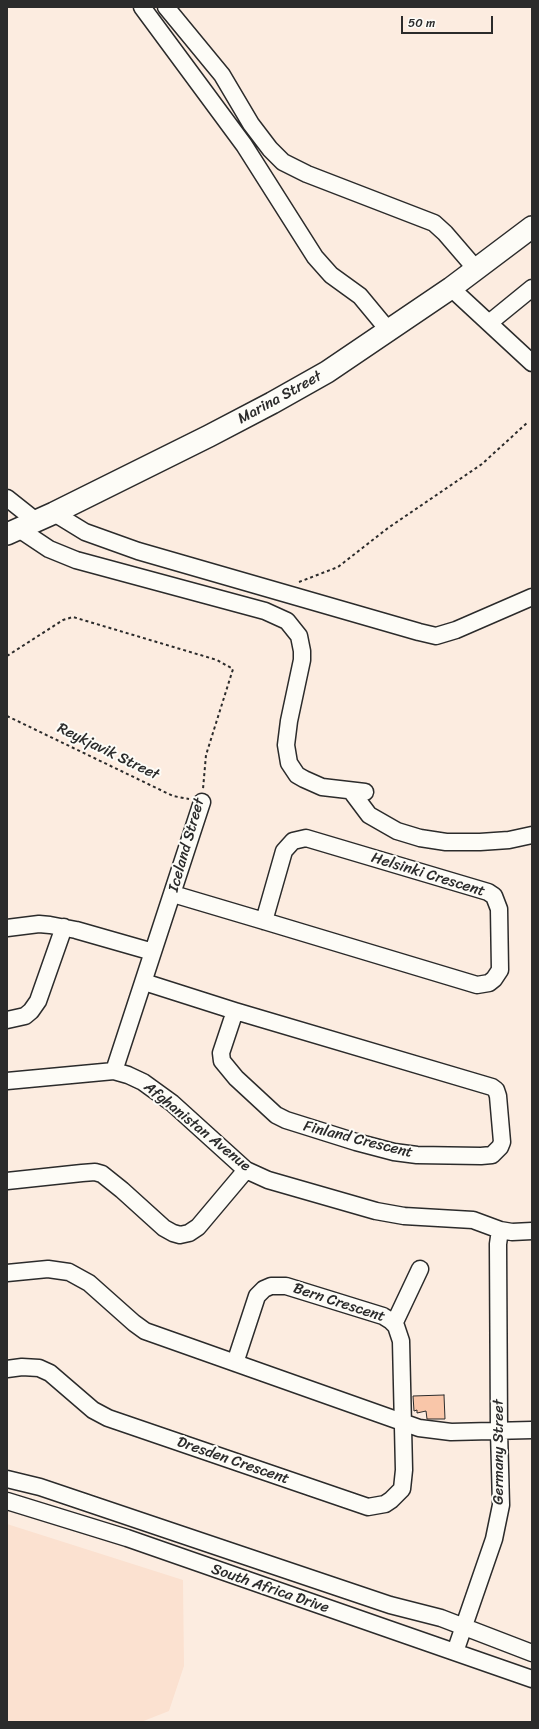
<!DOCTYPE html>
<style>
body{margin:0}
#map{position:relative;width:539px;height:1729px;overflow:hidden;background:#fcece0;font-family:Sriracha,sans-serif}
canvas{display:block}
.frame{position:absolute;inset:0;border:8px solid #2b2b2b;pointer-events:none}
.scale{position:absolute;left:401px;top:16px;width:92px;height:18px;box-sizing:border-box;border:2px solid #2b2b2b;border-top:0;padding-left:5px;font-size:12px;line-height:14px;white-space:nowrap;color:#2b2b2b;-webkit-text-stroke:3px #fdfcf7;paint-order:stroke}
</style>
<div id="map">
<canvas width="539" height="1729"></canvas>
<div class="frame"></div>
<div class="scale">50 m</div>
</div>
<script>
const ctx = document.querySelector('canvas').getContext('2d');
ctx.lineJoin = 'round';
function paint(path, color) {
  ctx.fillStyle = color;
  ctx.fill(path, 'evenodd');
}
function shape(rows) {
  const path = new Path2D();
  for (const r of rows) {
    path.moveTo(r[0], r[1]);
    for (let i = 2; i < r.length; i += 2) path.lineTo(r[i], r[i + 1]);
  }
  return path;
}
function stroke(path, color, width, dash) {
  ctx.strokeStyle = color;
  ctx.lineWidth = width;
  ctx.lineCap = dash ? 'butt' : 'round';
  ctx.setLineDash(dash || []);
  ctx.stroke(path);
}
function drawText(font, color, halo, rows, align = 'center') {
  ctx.font = font + ' Sriracha,sans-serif';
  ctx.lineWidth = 4;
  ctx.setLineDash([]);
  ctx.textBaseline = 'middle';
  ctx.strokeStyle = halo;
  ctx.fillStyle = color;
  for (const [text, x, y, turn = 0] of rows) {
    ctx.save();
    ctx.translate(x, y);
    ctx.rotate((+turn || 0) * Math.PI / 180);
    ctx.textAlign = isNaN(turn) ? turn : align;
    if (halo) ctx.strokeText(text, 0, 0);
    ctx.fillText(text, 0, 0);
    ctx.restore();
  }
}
const built = shape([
 [7,1524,183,1580,184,1666,169,1711,141,1722,7,1722]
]);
const building = shape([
 [444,1395,445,1419,427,1419,426,1411,417,1413,417,1410,414,1411,413,1396,444,1395]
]);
const path = shape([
 [299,582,338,567,388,528,482,464,528,422],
 [7,656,63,620,73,617,217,660,233,669,206,755,203,789],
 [7,716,173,796,189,799]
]);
const minor = shape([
 [142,7,244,145,315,257,331,275,360,296,389,331],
 [166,7,222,75,251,124,270,149,283,162,307,174,434,223,445,233,476,269],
 [451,288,532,363],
 [489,323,532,288],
 [7,498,36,521],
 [54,513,85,532,138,551,419,632,436,636,456,630,532,597],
 [19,529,49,549,76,560,265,611,287,621,299,636,302,651,302,660,289,721,286,745,289,763,297,775,304,779,322,787,365,792],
 [351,791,369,815,397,831,420,838,446,842,480,842,509,840,532,835],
 [173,894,264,921,477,985,489,983,494,979,500,970,499,909,494,896,488,892,306,838,293,841,284,851,264,921],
 [7,928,39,924,50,925,76,930,153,952],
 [144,982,235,1011,492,1087,496,1090,498,1096,502,1142,500,1147,492,1155,481,1156,417,1155,394,1152,356,1142,286,1120,276,1115,236,1078,222,1061,221,1053,235,1011],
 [7,1020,25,1016,31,1011,38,1001,64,927],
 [114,1071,202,802],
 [7,1081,114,1071,128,1075,143,1082,172,1103,246,1170,268,1180,376,1211,404,1216,473,1220,500,1230,498,1244,499,1431,501,1505,494,1539,455,1652],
 [7,1181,82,1173,95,1172,102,1174,122,1190,164,1228,173,1233,180,1235,189,1233,198,1227,246,1170],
 [500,1230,512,1232,532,1231],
 [7,1273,48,1269,69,1272,89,1283,134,1323,145,1331,419,1428,451,1432,532,1430],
 [394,1324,420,1269],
 [7,1369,22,1367,39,1368,50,1373,93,1410,108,1418,368,1507,385,1504,391,1500,402,1489,404,1470,401,1341,396,1326,391,1321,383,1316,286,1286,271,1286,264,1289,257,1296,235,1363],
 [7,1479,40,1487,390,1605,441,1618,532,1653],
 [7,1501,127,1538,532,1679]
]);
const major = shape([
 [7,534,54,513,209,436,272,403,327,372,451,288,532,227]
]);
const streetNames = [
 ["Marina Street",280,398,-29],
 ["Reykjavik Street",108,752,26],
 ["Iceland Street",187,845,-74],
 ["Helsinki Crescent",428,875,17],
 ["Afghanistan Avenue",197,1127,39],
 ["Finland Crescent",358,1140,14],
 ["Bern Crescent",339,1303,18],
 ["Germany Street",499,1452,-90],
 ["Dresden Crescent",233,1461,19],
 ["South Africa Drive",270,1589,19]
];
paint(built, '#fbe1d0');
paint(building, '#f9c6a9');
stroke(building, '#2b2b2b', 1);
stroke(minor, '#2b2b2b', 19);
stroke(major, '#2b2b2b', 24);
stroke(path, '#2b2b2b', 2, [3, 3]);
stroke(minor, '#fdfcf7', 16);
stroke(major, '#fdfcf7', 21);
drawText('15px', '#2b2b2b', '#fdfcf7', streetNames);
</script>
